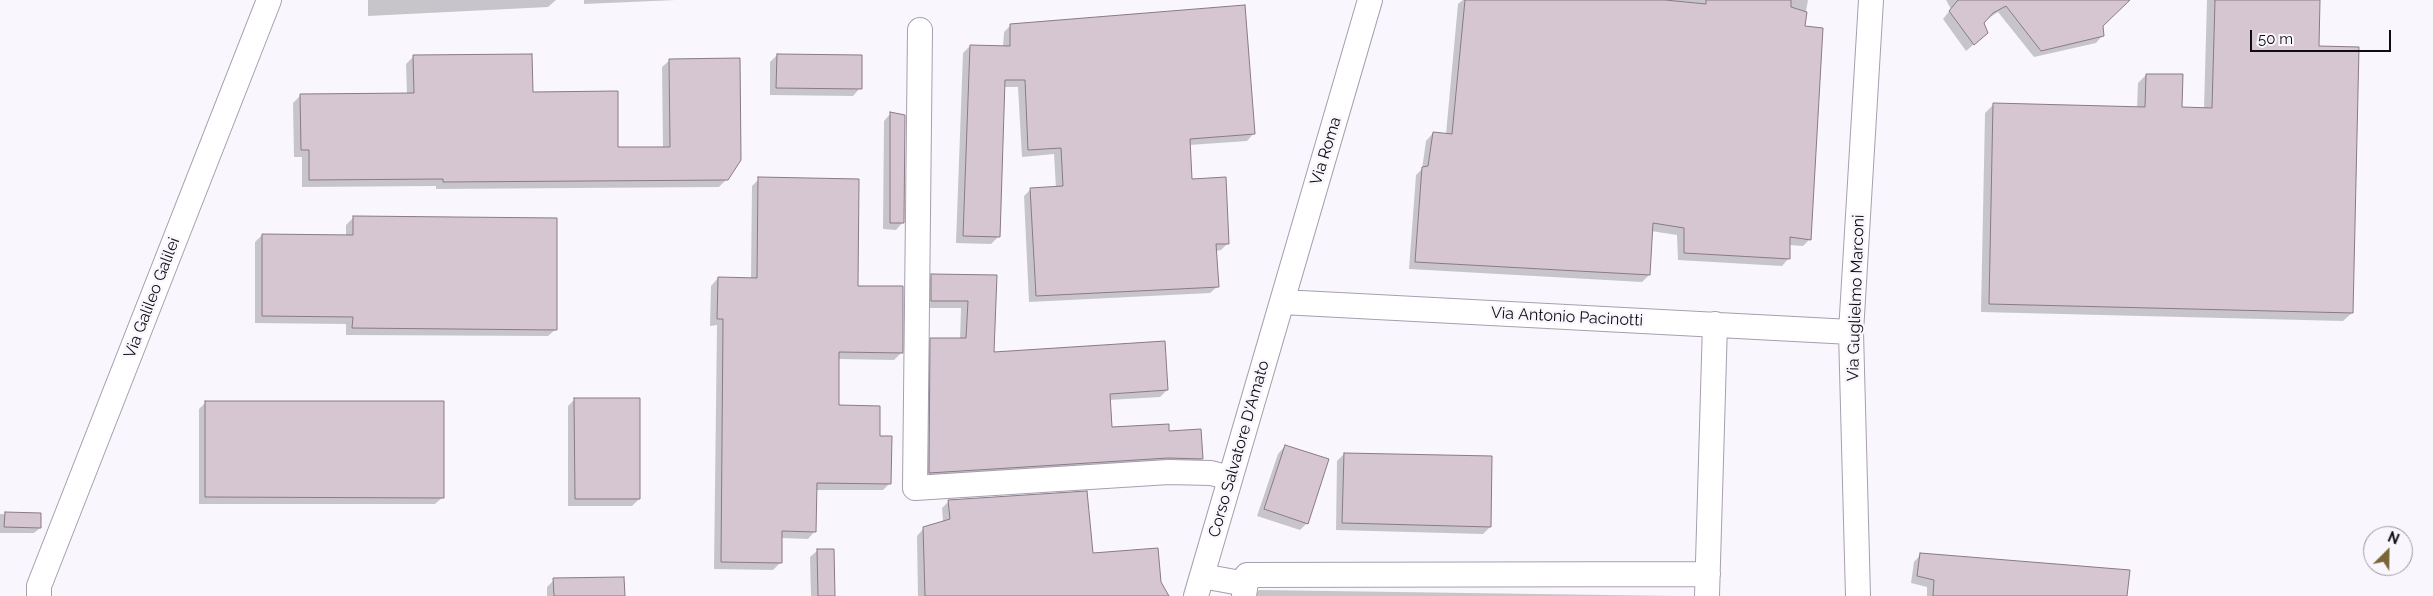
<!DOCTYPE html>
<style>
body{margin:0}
#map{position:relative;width:2433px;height:596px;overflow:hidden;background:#f9f6fd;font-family:Raleway,sans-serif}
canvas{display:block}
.north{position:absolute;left:2363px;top:526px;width:50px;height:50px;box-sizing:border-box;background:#f9f6fd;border:1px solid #9b999f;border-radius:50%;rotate:23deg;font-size:14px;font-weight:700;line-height:20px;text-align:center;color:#0f0d12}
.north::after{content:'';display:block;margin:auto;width:18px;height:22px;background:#7a6635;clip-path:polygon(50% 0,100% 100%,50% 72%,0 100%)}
.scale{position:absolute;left:2250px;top:30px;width:141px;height:22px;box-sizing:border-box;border:2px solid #0f0d12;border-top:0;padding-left:6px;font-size:15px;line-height:18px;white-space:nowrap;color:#0f0d12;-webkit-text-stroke:4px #f9f6fd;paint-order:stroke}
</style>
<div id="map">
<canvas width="2433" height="596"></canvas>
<div class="north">N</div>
<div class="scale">50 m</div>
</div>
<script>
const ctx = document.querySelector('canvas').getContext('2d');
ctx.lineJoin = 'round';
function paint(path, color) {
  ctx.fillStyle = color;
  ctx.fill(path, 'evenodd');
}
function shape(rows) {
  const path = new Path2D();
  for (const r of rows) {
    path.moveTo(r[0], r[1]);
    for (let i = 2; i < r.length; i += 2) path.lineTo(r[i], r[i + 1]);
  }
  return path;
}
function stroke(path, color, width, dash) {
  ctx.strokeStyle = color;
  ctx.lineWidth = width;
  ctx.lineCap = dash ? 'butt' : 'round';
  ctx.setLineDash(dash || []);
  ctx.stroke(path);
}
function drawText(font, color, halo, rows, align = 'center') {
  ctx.font = font + ' Raleway,sans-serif';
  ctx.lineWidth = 5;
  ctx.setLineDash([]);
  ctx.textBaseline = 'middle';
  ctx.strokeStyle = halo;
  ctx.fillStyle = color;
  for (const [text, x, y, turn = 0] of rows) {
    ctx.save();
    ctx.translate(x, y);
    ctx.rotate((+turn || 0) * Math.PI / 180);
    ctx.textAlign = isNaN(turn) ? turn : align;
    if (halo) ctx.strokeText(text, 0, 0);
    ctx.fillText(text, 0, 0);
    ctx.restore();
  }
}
const shadow = shape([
 [368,0,556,0,548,7,368,16],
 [584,0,676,0,584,4],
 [1463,0,1808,0,1803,28,1810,239,1803,246,1789,245,1789,258,1782,266,1678,260,1677,235,1651,231,1649,275,1642,282,1409,269,1416,175,1422,169,1426,141,1433,133,1446,134,1458,4],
 [1946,0,2116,0,2102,25,2103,35,2096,43,2034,57,1998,12,1983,22,1979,40,1966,51,1943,19,1951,9],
 [2207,0,2318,0,2317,47,2352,313,2343,321,1981,312,1985,113,1994,104,2137,108,2138,83,2146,75,2181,108,2204,109],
 [1011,25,1254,133,1247,141,1189,145,1191,180,1228,243,1221,250,1216,251,1218,286,1210,293,1029,302,1024,196,1031,189,1056,188,1054,154,1022,157,1018,87,1004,87,998,237,991,244,956,243,963,53,970,46,1003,47,1004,32],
 [777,55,860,88,853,96,770,95,770,62],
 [414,56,532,93,617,149,663,148,662,67,670,60,727,179,719,187,436,189,436,186,302,187,302,157,294,157,293,103,301,95,407,94,406,64],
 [891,113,903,222,896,230,883,229,884,121],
 [759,179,857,287,901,353,894,360,838,359,838,407,878,437,890,483,883,490,815,490,815,531,808,539,781,538,780,563,773,570,714,569,717,325,710,326,711,286,718,278,751,279,752,186],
 [353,218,556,329,548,336,346,335,346,324,255,323,255,242,262,235,346,236,346,225],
 [932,275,996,276,993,353,1167,390,1160,397,1109,400,1111,429,1168,433,1202,459,1194,466,922,480,924,347,931,339,960,340,961,308,924,308,924,282],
 [575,399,639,499,632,506,568,506,568,406],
 [206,402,443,497,435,504,199,504,199,409],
 [1285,446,1307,523,1300,530,1257,516,1278,454],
 [1344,454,1490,527,1483,534,1336,530,1337,461],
 [949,501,1092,554,1159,582,1165,596,918,596,917,536,924,528,943,522,942,508],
 [0,514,40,515,40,528,34,533,0,533],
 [818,550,833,596,811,596,810,557],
 [1921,554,2126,596,1927,596,1927,587,1911,583,1914,562],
 [554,580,623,596,547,596,547,587],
 [1259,590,1677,596,1253,596]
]);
const building = shape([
 [1465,0,1665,0,1706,4,1706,0,1791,0,1791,7,1807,12,1805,26,1823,28,1811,240,1790,237,1790,259,1684,253,1684,228,1653,223,1650,275,1415,262,1422,167,1428,166,1433,132,1452,134,1465,0],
 [1958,0,2130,0,2103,26,2104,36,2041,51,2006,6,1993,13,1984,23,1988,33,1974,45,1949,11,1958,0],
 [2215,0,2320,0,2319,46,2359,47,2353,313,1989,304,1993,103,2145,107,2146,74,2183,74,2182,107,2212,108,2215,0],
 [1245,5,1255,134,1190,139,1192,179,1226,177,1229,244,1216,244,1219,287,1036,296,1030,188,1063,186,1061,148,1028,150,1025,80,1005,80,1000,237,963,236,970,45,1010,46,1010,24,1245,5],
 [532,54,533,92,618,91,618,147,670,147,669,59,740,58,741,160,728,180,443,182,443,179,309,180,309,150,301,150,300,94,414,93,413,55,532,54],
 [777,54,862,55,862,89,776,88,777,54],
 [890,112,905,115,904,223,890,223,890,112],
 [758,177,859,179,858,286,903,286,903,353,839,352,839,405,880,406,880,436,892,436,891,484,817,483,816,532,782,531,782,563,721,562,723,319,717,319,718,277,757,278,758,177],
 [353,216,557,218,557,330,352,328,353,317,262,316,262,234,353,235,353,216],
 [931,274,997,275,994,352,1165,341,1168,390,1110,394,1112,427,1169,424,1169,431,1201,429,1203,459,1168,458,929,473,930,338,966,338,968,301,931,301,931,274],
 [574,398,640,398,640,499,575,499,574,398],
 [205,401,444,401,444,498,205,497,205,401],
 [1285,445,1329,459,1308,524,1264,509,1285,445],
 [1344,453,1492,456,1491,527,1342,523,1344,453],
 [1087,491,1093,553,1158,548,1161,582,1169,596,925,596,923,527,950,519,948,500,1087,491],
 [5,512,41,513,41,528,4,527,5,512],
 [817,549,834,549,835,596,818,596,817,549],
 [1920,553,2130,570,2127,596,1933,596,1934,580,1917,576,1920,553],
 [624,577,625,596,554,596,553,578,624,577]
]);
const minor = shape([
 [920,30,915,488,1169,472,1211,473,1230,478],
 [1282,302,1851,332],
 [1202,576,1246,584],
 [39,596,39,586,269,0],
 [1196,596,1370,0],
 [1244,596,1247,575,1708,574],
 [1707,596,1715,324],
 [1858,596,1851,332,1871,0]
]);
const streetNames = [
 ["Via Roma",1326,151,-73],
 ["Via Galileo Galilei",152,298,-69],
 ["Via Guglielmo Marconi",1856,298,-88],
 ["Via Antonio Pacinotti",1567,317,3],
 ["Corso Salvatore D'Amato",1239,449,-74]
];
paint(shadow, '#0003');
paint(building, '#d6c6d2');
stroke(building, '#897a85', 1);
stroke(minor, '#a69faf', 26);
stroke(minor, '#fff', 24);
drawText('16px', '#0f0d12', '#f9f6fd', streetNames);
</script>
